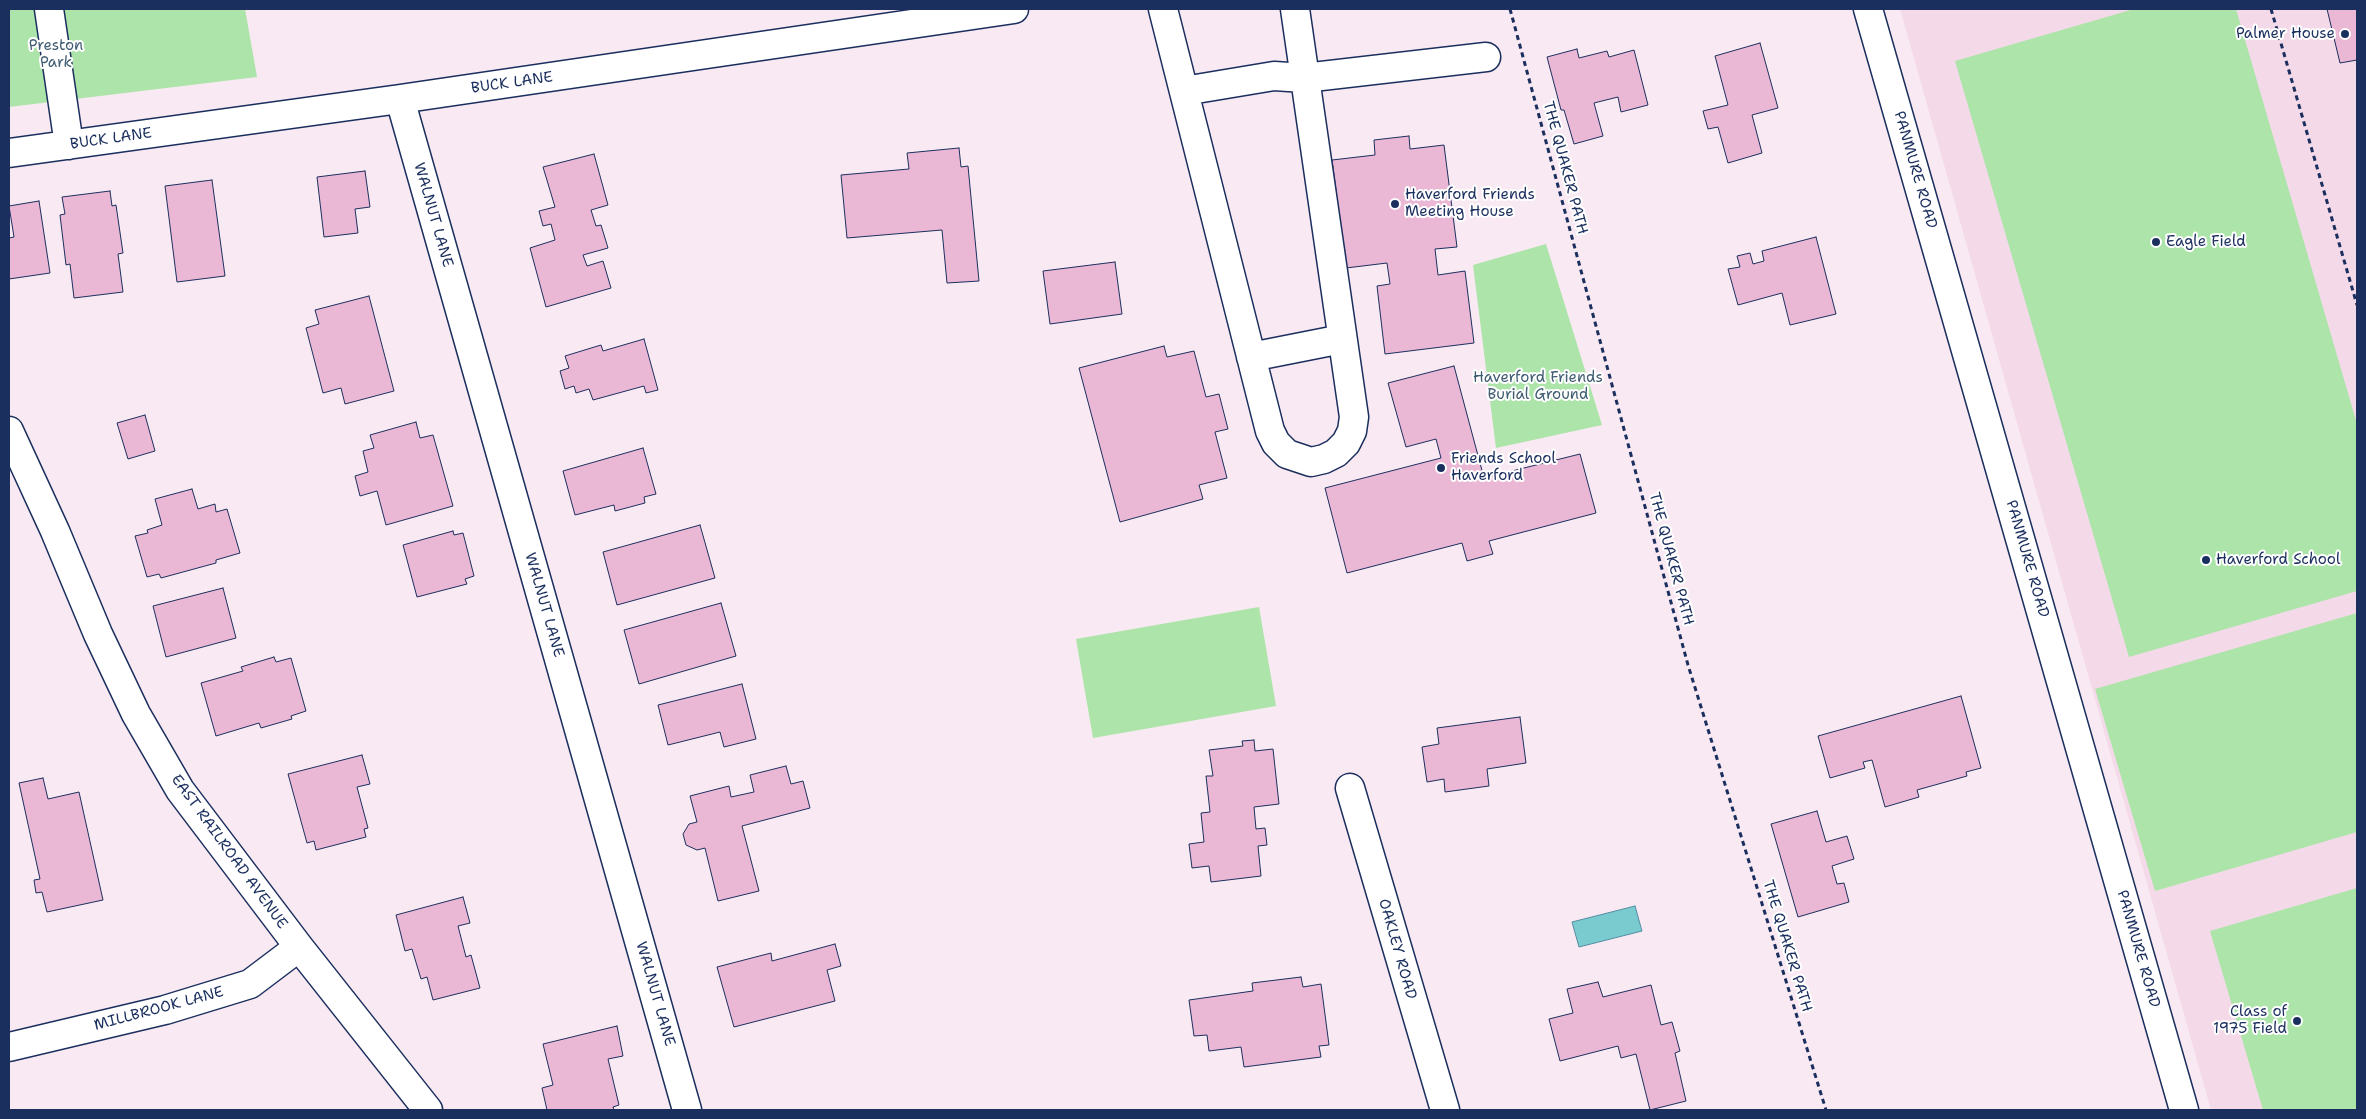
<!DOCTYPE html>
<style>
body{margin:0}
#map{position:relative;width:2366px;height:1119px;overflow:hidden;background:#f9e9f2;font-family:"Shantell Sans",sans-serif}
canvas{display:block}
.frame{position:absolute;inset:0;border:10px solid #1b2f5e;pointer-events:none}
</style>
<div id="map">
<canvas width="2366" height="1119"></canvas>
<div class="frame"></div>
</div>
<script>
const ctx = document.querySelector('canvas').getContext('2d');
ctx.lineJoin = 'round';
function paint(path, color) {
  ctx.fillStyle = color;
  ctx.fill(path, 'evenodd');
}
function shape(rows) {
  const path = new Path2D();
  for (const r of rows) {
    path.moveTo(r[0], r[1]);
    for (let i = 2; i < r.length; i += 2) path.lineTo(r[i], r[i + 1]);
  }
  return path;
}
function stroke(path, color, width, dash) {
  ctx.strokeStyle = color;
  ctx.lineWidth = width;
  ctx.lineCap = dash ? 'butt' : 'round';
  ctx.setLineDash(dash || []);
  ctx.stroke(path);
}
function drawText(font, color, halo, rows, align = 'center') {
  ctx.font = font + ' "Shantell Sans",sans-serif';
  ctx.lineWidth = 4;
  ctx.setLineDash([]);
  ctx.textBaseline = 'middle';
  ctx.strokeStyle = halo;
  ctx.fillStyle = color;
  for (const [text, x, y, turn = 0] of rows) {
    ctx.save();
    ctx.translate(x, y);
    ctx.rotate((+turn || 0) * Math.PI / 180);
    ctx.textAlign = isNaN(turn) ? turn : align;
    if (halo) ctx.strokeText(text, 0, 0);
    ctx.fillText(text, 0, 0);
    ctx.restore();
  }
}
const built = shape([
 [1900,9,2357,9,2357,1110,2211,1110]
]);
const green = shape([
 [9,9,245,9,257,77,9,107],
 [2134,9,2236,9,2357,424,2357,591,2129,657,1955,61],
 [1546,244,1602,425,1496,448,1473,265],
 [1259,607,1276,706,1093,738,1076,639],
 [2357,613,2357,832,2155,891,2095,689],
 [2357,888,2357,1110,2263,1110,2210,931]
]);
const water = shape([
 [1635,906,1642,931,1579,947,1572,922,1635,906]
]);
const building = shape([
 [2327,9,2357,9,2357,60,2340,63,2327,9],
 [1760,43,1778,108,1752,115,1762,153,1728,163,1718,127,1708,129,1703,111,1728,105,1715,56,1760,43],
 [1577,49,1579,58,1607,51,1609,57,1634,50,1648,105,1621,112,1618,97,1594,103,1603,136,1574,144,1564,110,1561,110,1547,57,1577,49],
 [1409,136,1410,149,1444,145,1457,247,1435,249,1438,275,1465,271,1474,343,1385,354,1377,286,1390,284,1387,263,1346,268,1332,160,1375,155,1374,140,1409,136],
 [959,148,961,167,968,166,979,281,947,283,942,230,847,238,841,175,909,169,907,153,959,148],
 [594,154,608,205,591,210,596,226,601,225,608,248,583,255,587,266,603,261,611,288,546,307,530,248,555,240,551,224,543,226,539,211,555,207,543,167,594,154],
 [365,171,370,207,355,209,358,233,324,237,317,177,365,171],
 [212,180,225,276,177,282,165,186,212,180],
 [110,191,112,206,116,205,123,253,118,254,123,292,74,298,70,264,66,265,60,215,65,214,62,197,110,191],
 [39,201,50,273,9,279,9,238,14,237,9,206,39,201],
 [1816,237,1836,314,1790,325,1782,293,1738,305,1728,269,1740,267,1737,256,1750,253,1753,264,1764,261,1762,251,1816,237],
 [1115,262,1122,314,1050,324,1043,271,1115,262],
 [369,296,394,391,345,404,341,388,323,393,306,328,319,324,315,310,369,296],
 [644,339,658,390,646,393,644,386,593,400,589,389,576,393,574,386,565,389,560,371,569,368,565,356,601,345,603,351,644,339],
 [1164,346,1167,357,1194,351,1206,397,1219,394,1228,429,1215,432,1227,478,1199,485,1203,499,1120,522,1079,368,1164,346],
 [1454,366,1484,478,1580,454,1596,513,1489,541,1493,554,1467,561,1462,543,1347,573,1325,488,1441,458,1436,439,1406,447,1388,383,1454,366],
 [145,415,155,451,128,459,117,423,145,415],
 [416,422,420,438,433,435,453,506,386,525,377,491,360,496,355,476,368,472,363,451,374,448,370,435,416,422],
 [643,448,656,494,644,497,645,503,615,511,614,505,575,515,563,471,643,448],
 [192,489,198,509,215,504,216,512,227,509,240,553,216,560,216,563,161,578,159,574,147,577,135,536,148,533,147,530,162,525,155,499,192,489],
 [700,525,715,578,617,605,603,552,700,525],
 [453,531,454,535,463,533,474,576,465,579,467,584,417,597,403,545,453,531],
 [223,588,236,638,166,657,153,606,223,588],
 [721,603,736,656,639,684,624,630,721,603],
 [274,657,276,662,291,658,306,711,291,716,292,719,261,728,259,723,216,736,201,683,243,671,241,667,274,657],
 [742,684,756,739,724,747,720,732,668,745,658,705,742,684],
 [1961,696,1981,768,1966,772,1967,776,1917,790,1919,797,1885,807,1872,760,1863,762,1865,768,1830,778,1818,736,1961,696],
 [1520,717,1526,763,1487,769,1489,786,1445,792,1444,779,1427,782,1422,747,1439,744,1437,728,1520,717],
 [1254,740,1255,751,1273,749,1279,804,1254,807,1256,829,1265,828,1267,845,1258,846,1261,876,1211,882,1209,866,1192,868,1189,844,1204,842,1201,813,1210,812,1206,776,1213,776,1209,750,1243,746,1242,741,1254,740],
 [362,755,370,784,357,787,368,828,364,829,366,837,316,850,314,841,307,843,288,774,362,755],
 [786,766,791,784,803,781,810,808,742,826,759,891,718,901,705,848,697,850,686,845,683,834,689,824,697,822,690,796,729,786,731,797,754,792,750,775,786,766],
 [43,778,48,799,79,792,103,900,47,912,42,892,36,893,34,880,40,879,19,783,43,778],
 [1817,811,1826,842,1847,836,1854,859,1832,866,1837,884,1844,883,1849,902,1798,917,1771,824,1817,811],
 [463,897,470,923,458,926,466,957,471,955,480,988,433,1000,427,977,421,979,412,949,405,951,396,915,463,897],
 [835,944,841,966,827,970,835,1001,734,1027,717,967,771,953,772,961,835,944],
 [1301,977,1303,987,1321,984,1329,1045,1319,1046,1321,1057,1244,1067,1241,1047,1209,1051,1207,1035,1194,1036,1189,1000,1253,991,1252,983,1301,977],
 [1598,982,1603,997,1651,985,1661,1025,1672,1022,1680,1051,1675,1053,1686,1101,1650,1110,1636,1054,1621,1058,1618,1046,1560,1061,1549,1019,1573,1013,1567,989,1598,982],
 [617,1026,623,1056,608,1059,619,1105,613,1107,614,1110,547,1110,542,1088,553,1085,543,1044,617,1026]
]);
const path = shape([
 [1510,9,1688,665,1826,1110],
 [2271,9,2357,305]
]);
const minor = shape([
 [49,9,69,145],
 [1163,9,1270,431,1276,443,1287,454,1311,462,1324,459,1336,453,1346,443,1352,431,1354,417,1295,9],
 [1868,9,2184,1110],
 [1184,91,1274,76,1304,78,1486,57],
 [400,99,687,1110],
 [9,153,400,99,1014,9],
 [1251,357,1342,339],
 [9,431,55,531,98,634,136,714,180,790,299,947,428,1110],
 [1350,788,1445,1110],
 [9,1047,165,1010,250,984,299,947]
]);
const markers = [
 [2345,34,5,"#1b2f5e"],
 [1395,204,5,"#1b2f5e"],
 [2156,242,5,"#1b2f5e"],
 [1441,468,5,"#1b2f5e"],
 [2206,560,5,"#1b2f5e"],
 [2297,1021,5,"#1b2f5e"]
];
const poiNames = [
 ["Palmer House",2335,34,"right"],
 ["Haverford Friends",1405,195],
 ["Meeting House",1405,212],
 ["Eagle Field",2166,242],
 ["Friends School",1451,459],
 ["Haverford",1451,476],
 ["Haverford School",2216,560],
 ["Class of",2287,1012,"right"],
 ["1975 Field",2287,1029,"right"]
];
const parkNames = [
 ["Preston",56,46],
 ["Park",56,63],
 ["Haverford Friends",1538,378],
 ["Burial Ground",1538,395]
];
const streetNames = [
 ["BUCK LANE",512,83,-8],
 ["BUCK LANE",111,139,-8],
 ["THE QUAKER PATH",1565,168,75],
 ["PANMURE ROAD",1915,170,74],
 ["WALNUT LANE",433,215,74],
 ["THE QUAKER PATH",1671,559,75],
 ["PANMURE ROAD",2027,559,74],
 ["WALNUT LANE",544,605,74],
 ["EAST RAILROAD AVENUE",229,852,54],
 ["THE QUAKER PATH",1787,946,73],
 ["OAKLEY ROAD",1397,949,74],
 ["PANMURE ROAD",2138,949,74],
 ["WALNUT LANE",655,994,74],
 ["MILLBROOK LANE",159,1009,-15]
];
paint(built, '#f4dae9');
paint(green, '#ace4a9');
paint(water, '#7acbd0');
stroke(water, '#548da2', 1);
paint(building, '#eab7d4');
stroke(building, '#1b2f5e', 1);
stroke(minor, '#1b2f5e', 31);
stroke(path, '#1b2f5e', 3, [5, 4]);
stroke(minor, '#fff', 28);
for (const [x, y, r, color] of markers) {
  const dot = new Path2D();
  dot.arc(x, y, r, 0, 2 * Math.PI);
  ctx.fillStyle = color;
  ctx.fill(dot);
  stroke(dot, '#fff', 2);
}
drawText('15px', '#1b2f5e', '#fff', poiNames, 'left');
drawText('15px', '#3f5c71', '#fff', parkNames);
drawText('15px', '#1b2f5e', '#fff', streetNames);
</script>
